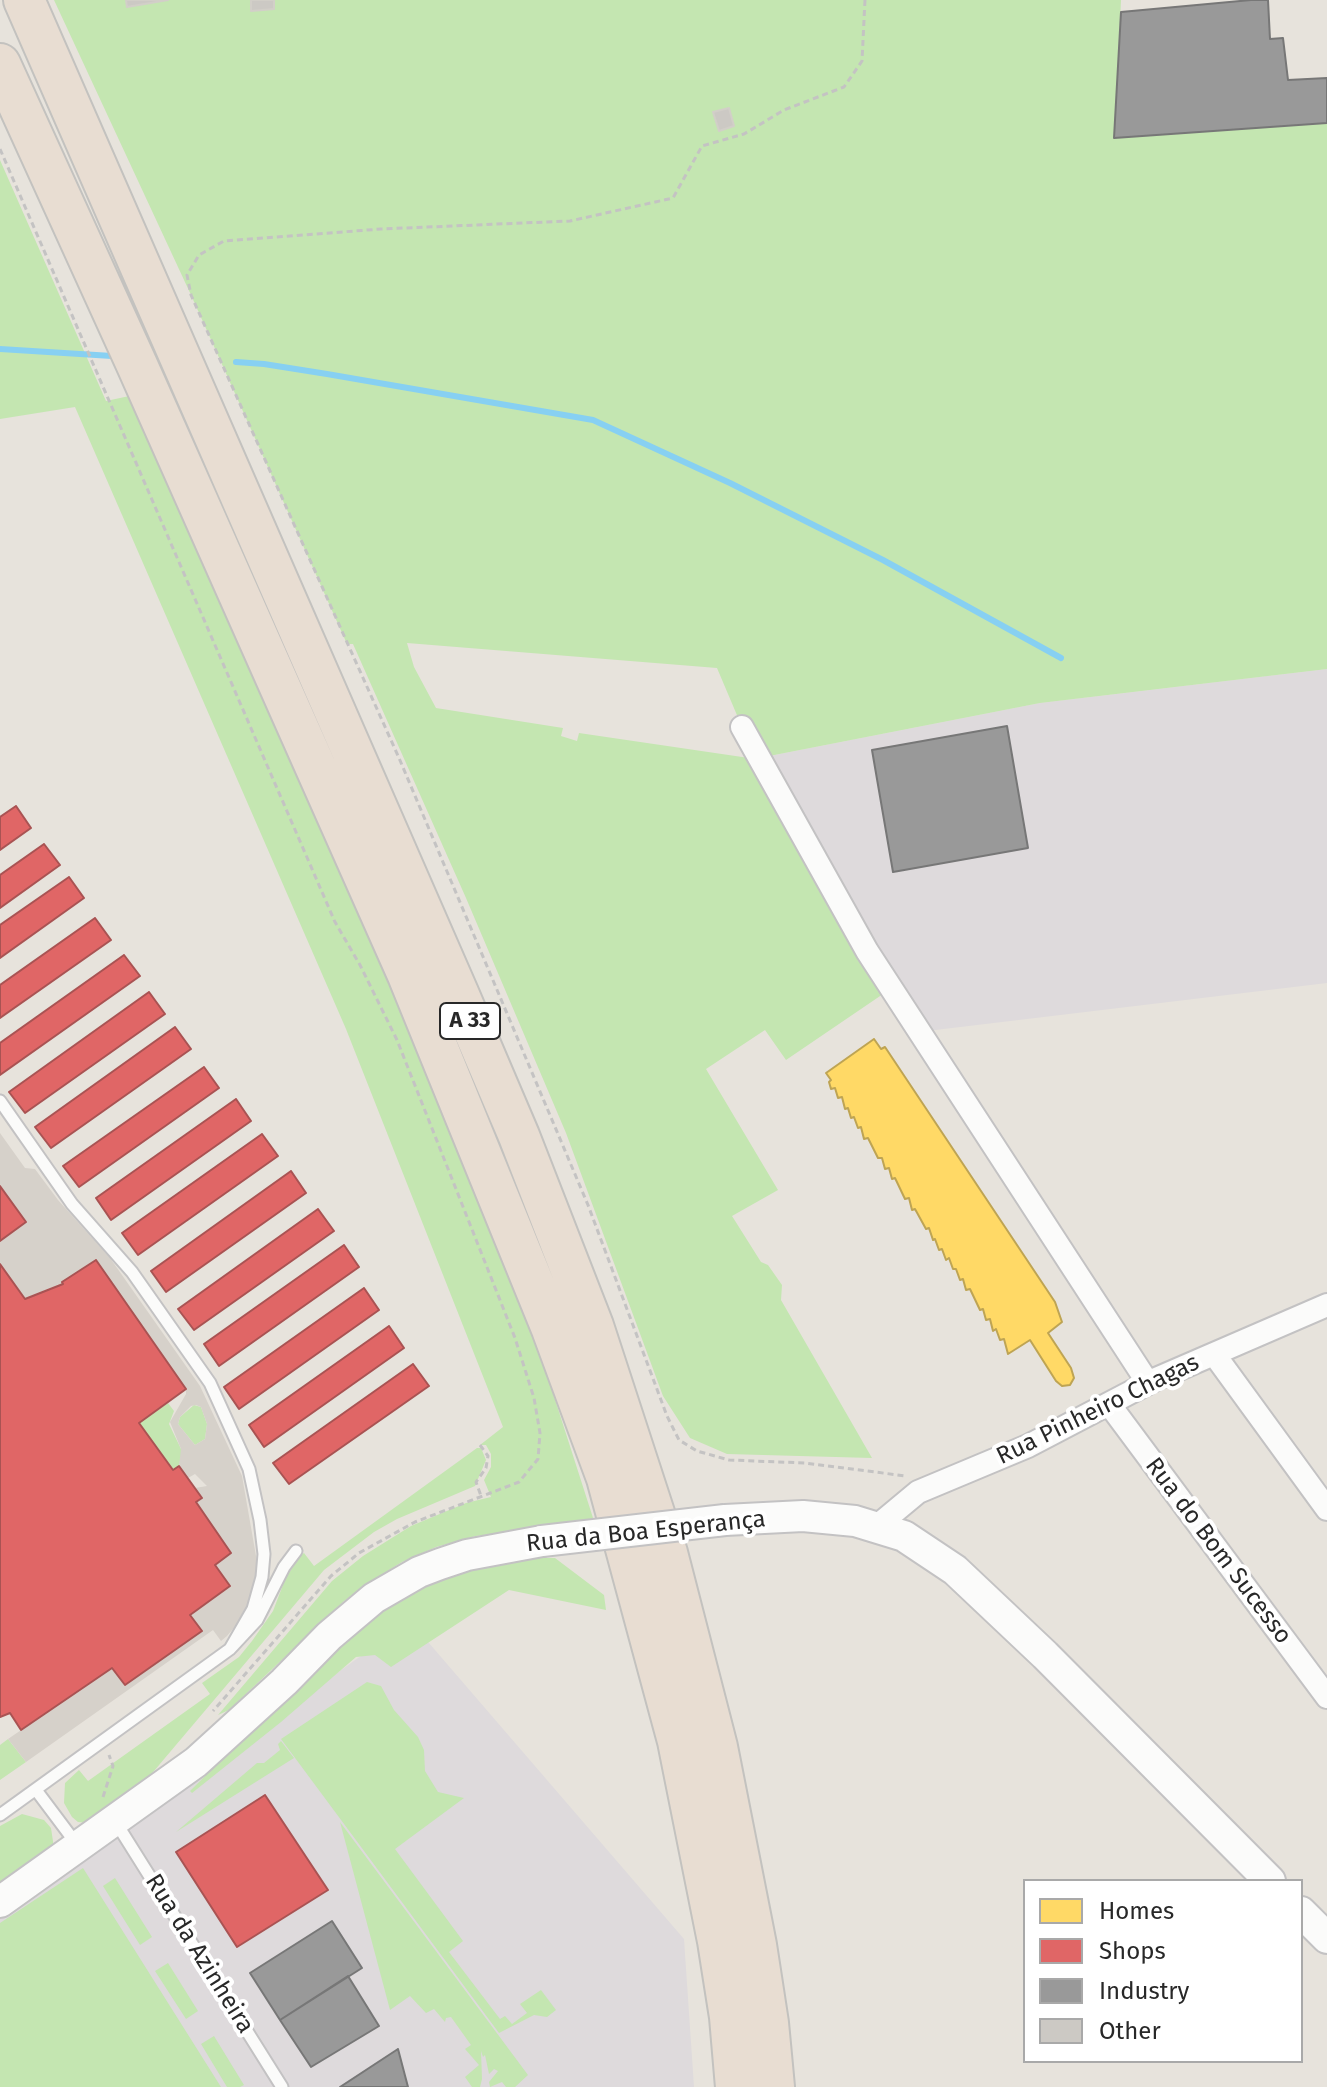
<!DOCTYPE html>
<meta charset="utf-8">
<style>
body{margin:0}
#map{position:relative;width:1327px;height:2087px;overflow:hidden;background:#e7e3dc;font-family:"Fira Sans",sans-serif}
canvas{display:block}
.legend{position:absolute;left:1023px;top:1879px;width:280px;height:184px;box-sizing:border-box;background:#fff;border:2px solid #a9a9a9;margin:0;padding:10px 14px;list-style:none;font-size:24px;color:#282828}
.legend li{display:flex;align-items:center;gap:16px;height:40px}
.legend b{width:40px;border:2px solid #a9a9a9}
</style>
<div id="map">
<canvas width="1327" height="2087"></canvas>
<ul class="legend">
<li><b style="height:22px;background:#ffd966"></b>Homes</li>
<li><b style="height:22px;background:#e06666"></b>Shops</li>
<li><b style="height:22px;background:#999"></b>Industry</li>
<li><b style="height:22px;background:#ccc9c4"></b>Other</li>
</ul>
</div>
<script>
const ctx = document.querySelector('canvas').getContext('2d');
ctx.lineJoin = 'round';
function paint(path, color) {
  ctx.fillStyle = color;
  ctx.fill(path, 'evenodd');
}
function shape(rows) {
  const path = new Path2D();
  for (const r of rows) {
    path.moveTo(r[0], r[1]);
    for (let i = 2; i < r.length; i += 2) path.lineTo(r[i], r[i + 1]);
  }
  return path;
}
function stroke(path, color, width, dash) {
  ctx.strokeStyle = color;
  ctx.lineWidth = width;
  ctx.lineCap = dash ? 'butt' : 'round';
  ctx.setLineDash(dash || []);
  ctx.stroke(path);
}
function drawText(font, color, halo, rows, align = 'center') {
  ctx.font = font + ' "Fira Sans",sans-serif';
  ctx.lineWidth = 8;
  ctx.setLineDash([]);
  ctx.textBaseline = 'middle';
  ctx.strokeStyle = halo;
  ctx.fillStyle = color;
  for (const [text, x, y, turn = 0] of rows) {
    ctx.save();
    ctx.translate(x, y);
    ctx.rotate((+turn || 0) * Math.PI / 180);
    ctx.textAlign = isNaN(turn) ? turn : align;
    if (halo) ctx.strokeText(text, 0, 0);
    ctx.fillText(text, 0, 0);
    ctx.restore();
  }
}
const industrial = shape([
 [1327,669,1327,983,927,1031,759,758,1040,703],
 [410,1621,684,1939,694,2087,0,2087,0,1913]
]);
const green = shape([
 [54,0,1121,0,1115,138,1327,123,1327,669,1040,703,759,758,742,727,717,668,407,643,414,667,436,708,563,728,561,736,577,741,579,733,749,758,886,992,786,1060,765,1030,706,1069,778,1190,732,1216,761,1262,768,1265,782,1285,781,1300,872,1458,727,1454,690,1438,663,1396,566,1133,466,898,353,644,347,644,191,295],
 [0,160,106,401,134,395,475,1182,534,1334,594,1521,476,1536,436,1547,402,1562,365,1585,343,1602,229,1710,218,1715,332,1581,363,1556,411,1526,466,1503,491,1497,484,1480,491,1467,491,1454,486,1445,480,1445,503,1427,346,1029,75,407,0,419],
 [168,1403,174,1411,169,1424,182,1451,179,1466,173,1470,139,1423],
 [194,1405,201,1407,207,1424,205,1439,195,1445,178,1424,180,1417],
 [477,1448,481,1448,486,1460,475,1486,397,1519,374,1532,324,1570,143,1784,89,1823,78,1822,72,1817,64,1803,65,1783,79,1770,88,1781,210,1694,202,1683,239,1657,252,1641,273,1611,286,1577,301,1555,304,1553,314,1566],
 [534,1558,555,1558,604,1595,606,1610,509,1590,391,1667,375,1655,356,1657,281,1722,192,1793,190,1791,311,1671,365,1623,390,1605,442,1578,490,1564],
 [367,1682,381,1686,394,1710,418,1737,424,1750,425,1771,438,1792,464,1798,395,1849,463,1941,449,1952,500,2019,505,2016,512,2024,527,2013,520,2004,541,1990,556,2010,547,2017,534,2015,499,2033,281,1739],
 [8,1739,26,1762,0,1780,0,1745],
 [281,1741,294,1758,176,1832,257,1763,264,1763,280,1750,278,1744],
 [22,1814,44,1820,51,1828,54,1848,0,1892,0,1826],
 [340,1822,528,2075,515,2087,506,2087,502,2082,490,2087,489,2082,498,2071,494,2069,489,2074,485,2055,483,2057,481,2051,482,2079,480,2087,472,2087,465,2077,479,2065,465,2049,471,2045,451,2017,446,2018,445,2022,434,2009,426,2013,410,1996,390,2010],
 [83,1868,221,2087,0,2087,0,1923],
 [115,1878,152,1937,140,1945,103,1886],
 [168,1963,198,2011,186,2019,155,1971],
 [214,2036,244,2085,240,2087,227,2087,201,2044]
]);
const plaza = shape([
 [0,1133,25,1168,35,1169,58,1200,110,1258,200,1386,242,1476,256,1556,256,1571,251,1598,243,1617,227,1636,221,1641,213,1630,26,1762,8,1739,112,1668,201,1631,190,1615,229,1586,215,1565,231,1553,196,1502,202,1497,195,1488,207,1486,195,1474,188,1478,179,1466,181,1449,170,1422,186,1394,186,1389,96,1260,62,1282,63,1284,25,1299,0,1264,0,1241,26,1222,0,1186],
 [196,1405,201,1407,207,1424,205,1439,195,1445,178,1424,180,1417,191,1406]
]);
const homes = shape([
 [874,1039,881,1049,885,1047,1055,1302,1062,1322,1048,1333,1071,1368,1074,1378,1070,1385,1062,1386,1056,1381,1030,1340,1008,1354,1004,1339,1000,1340,996,1329,993,1331,990,1319,986,1320,983,1309,980,1310,970,1289,966,1290,963,1279,960,1280,956,1269,953,1269,949,1258,946,1260,942,1249,939,1250,935,1239,933,1240,929,1228,926,1229,915,1209,912,1210,909,1198,905,1199,895,1178,892,1179,889,1168,885,1169,882,1158,878,1158,868,1138,864,1139,861,1127,858,1128,854,1117,851,1118,848,1108,845,1109,842,1097,838,1098,835,1088,831,1089,829,1082,831,1080,826,1073,874,1039]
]);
const shops = shape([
 [16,806,31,828,0,850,0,817,16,806],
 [44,844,60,865,0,908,0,875,44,844],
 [69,877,84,898,0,958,0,925,69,877],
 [95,918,111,940,0,1018,0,985,95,918],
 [124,955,140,976,0,1075,0,1043,124,955],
 [149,992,165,1014,25,1113,9,1092,149,992],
 [175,1027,191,1049,51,1148,35,1127,175,1027],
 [204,1067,219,1088,79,1187,63,1166,204,1067],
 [236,1099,251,1121,111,1220,96,1198,236,1099],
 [262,1134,278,1156,138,1255,122,1233,262,1134],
 [291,1171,306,1193,166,1292,151,1271,291,1171],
 [0,1186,26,1222,0,1241,0,1186],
 [318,1209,334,1231,194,1330,178,1309,318,1209],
 [344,1245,359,1267,219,1366,204,1344,344,1245],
 [96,1260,186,1389,139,1423,173,1470,179,1466,202,1498,196,1502,231,1553,215,1565,230,1586,190,1615,202,1631,125,1685,112,1668,21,1730,10,1713,0,1717,0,1264,25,1299,63,1284,62,1282,96,1260],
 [364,1288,379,1310,239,1409,224,1387,364,1288],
 [389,1326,404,1348,264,1447,249,1425,389,1326],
 [413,1364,429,1386,289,1484,273,1463,413,1364],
 [265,1795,328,1890,237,1947,176,1852,265,1795]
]);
const industry = shape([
 [1251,0,1268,0,1270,39,1283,38,1288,80,1327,78,1327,123,1114,138,1121,12,1251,0],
 [1007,726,1028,848,893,872,872,750,1007,726],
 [332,1921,362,1968,280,2020,250,1973,332,1921],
 [348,1976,379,2026,311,2067,280,2020,348,1976],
 [398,2049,408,2087,340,2087,398,2049]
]);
const stream = shape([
 [0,349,112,356],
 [236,362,264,364,327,374,593,420,730,483,883,560,1061,658]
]);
const building = shape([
 [126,0,168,0,127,7,126,0],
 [251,0,274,0,274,9,251,11,251,0],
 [729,108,734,126,719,131,713,112,729,108]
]);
const path = shape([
 [865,0,862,61,844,87,784,110,744,134,702,146,673,198,570,221,381,229,224,241,199,255,187,275,191,295,399,758,588,1205,667,1416,679,1440,697,1451,729,1460,805,1463,906,1476],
 [0,149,335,922,360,965,397,1040,515,1338,534,1398,540,1433,538,1459,519,1482,415,1522,359,1553,331,1576,213,1711],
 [480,1445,488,1456,486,1468,476,1482,481,1496],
 [103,1797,113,1766,109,1755]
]);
const lane = shape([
 [0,1101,72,1204,132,1272,210,1383,249,1469,260,1520,264,1554,262,1577,253,1609,230,1649],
 [36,1790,78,1846],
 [0,1815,230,1649,257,1620,284,1567,296,1551],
 [115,1821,282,2087]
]);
const street = shape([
 [742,727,867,951,1148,1383],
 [1214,1354,1327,1509],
 [1109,1404,1327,1697],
 [876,1527,918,1492,1028,1446,1156,1379,1327,1305]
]);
const secondary = shape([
 [725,1520,803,1516,855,1521,904,1536,955,1570,1045,1655,1270,1881],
 [0,1902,196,1762,284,1682,329,1636,374,1598,419,1572,440,1564,467,1555,542,1541],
 [1301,1912,1327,1938]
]);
const highway = shape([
 [24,0,458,993,519,1136,593,1326,667,1553,717,1747,756,1945,768,2023,774,2087],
 [0,64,137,365,408,975,552,1329,607,1478,678,1741,718,1941,730,2017,736,2087]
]);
const secondaryBridge = shape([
 [542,1541,725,1520]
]);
const shields = [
 [470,1021,60]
];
const shieldNames = [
 ["A 33",470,1021]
];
const streetNames = [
 ["Rua Pinheiro Chagas",1098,1410,-26],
 ["Rua da Boa Esperança",646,1532,-6],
 ["Rua do Bom Sucesso",1218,1551,53],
 ["Rua da Azinheira",199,1954,58]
];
paint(industrial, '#dedadc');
paint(green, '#c4e6b1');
paint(plaza, '#d6d1ca');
paint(homes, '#ffd966');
stroke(homes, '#bea453', 2);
paint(shops, '#e06666');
stroke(shops, '#a95353', 2);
paint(industry, '#999');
stroke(industry, '#777', 2);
stroke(stream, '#87d0f2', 6);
paint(building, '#ccc9c4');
stroke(building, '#d2cfc8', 2);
stroke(lane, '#c3c2c3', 15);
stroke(street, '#c3c2c3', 26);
stroke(secondary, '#c3c2c3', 34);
stroke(highway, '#c3c2bf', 44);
stroke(path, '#c4c3c3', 3, [6, 4]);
stroke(lane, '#fbfbfa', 11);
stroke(street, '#fbfbfa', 22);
stroke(secondary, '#fbfbfa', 30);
stroke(highway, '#e8ddd2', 40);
stroke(secondaryBridge, '#c3c2c3', 34, []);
stroke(secondaryBridge, '#fbfbfa', 30);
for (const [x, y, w] of shields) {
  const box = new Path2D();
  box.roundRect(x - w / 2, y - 18, w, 36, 6);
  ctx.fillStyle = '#fff';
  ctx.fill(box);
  stroke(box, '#282828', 2);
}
drawText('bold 22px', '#282828', null, shieldNames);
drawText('24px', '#282828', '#fff', streetNames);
</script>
